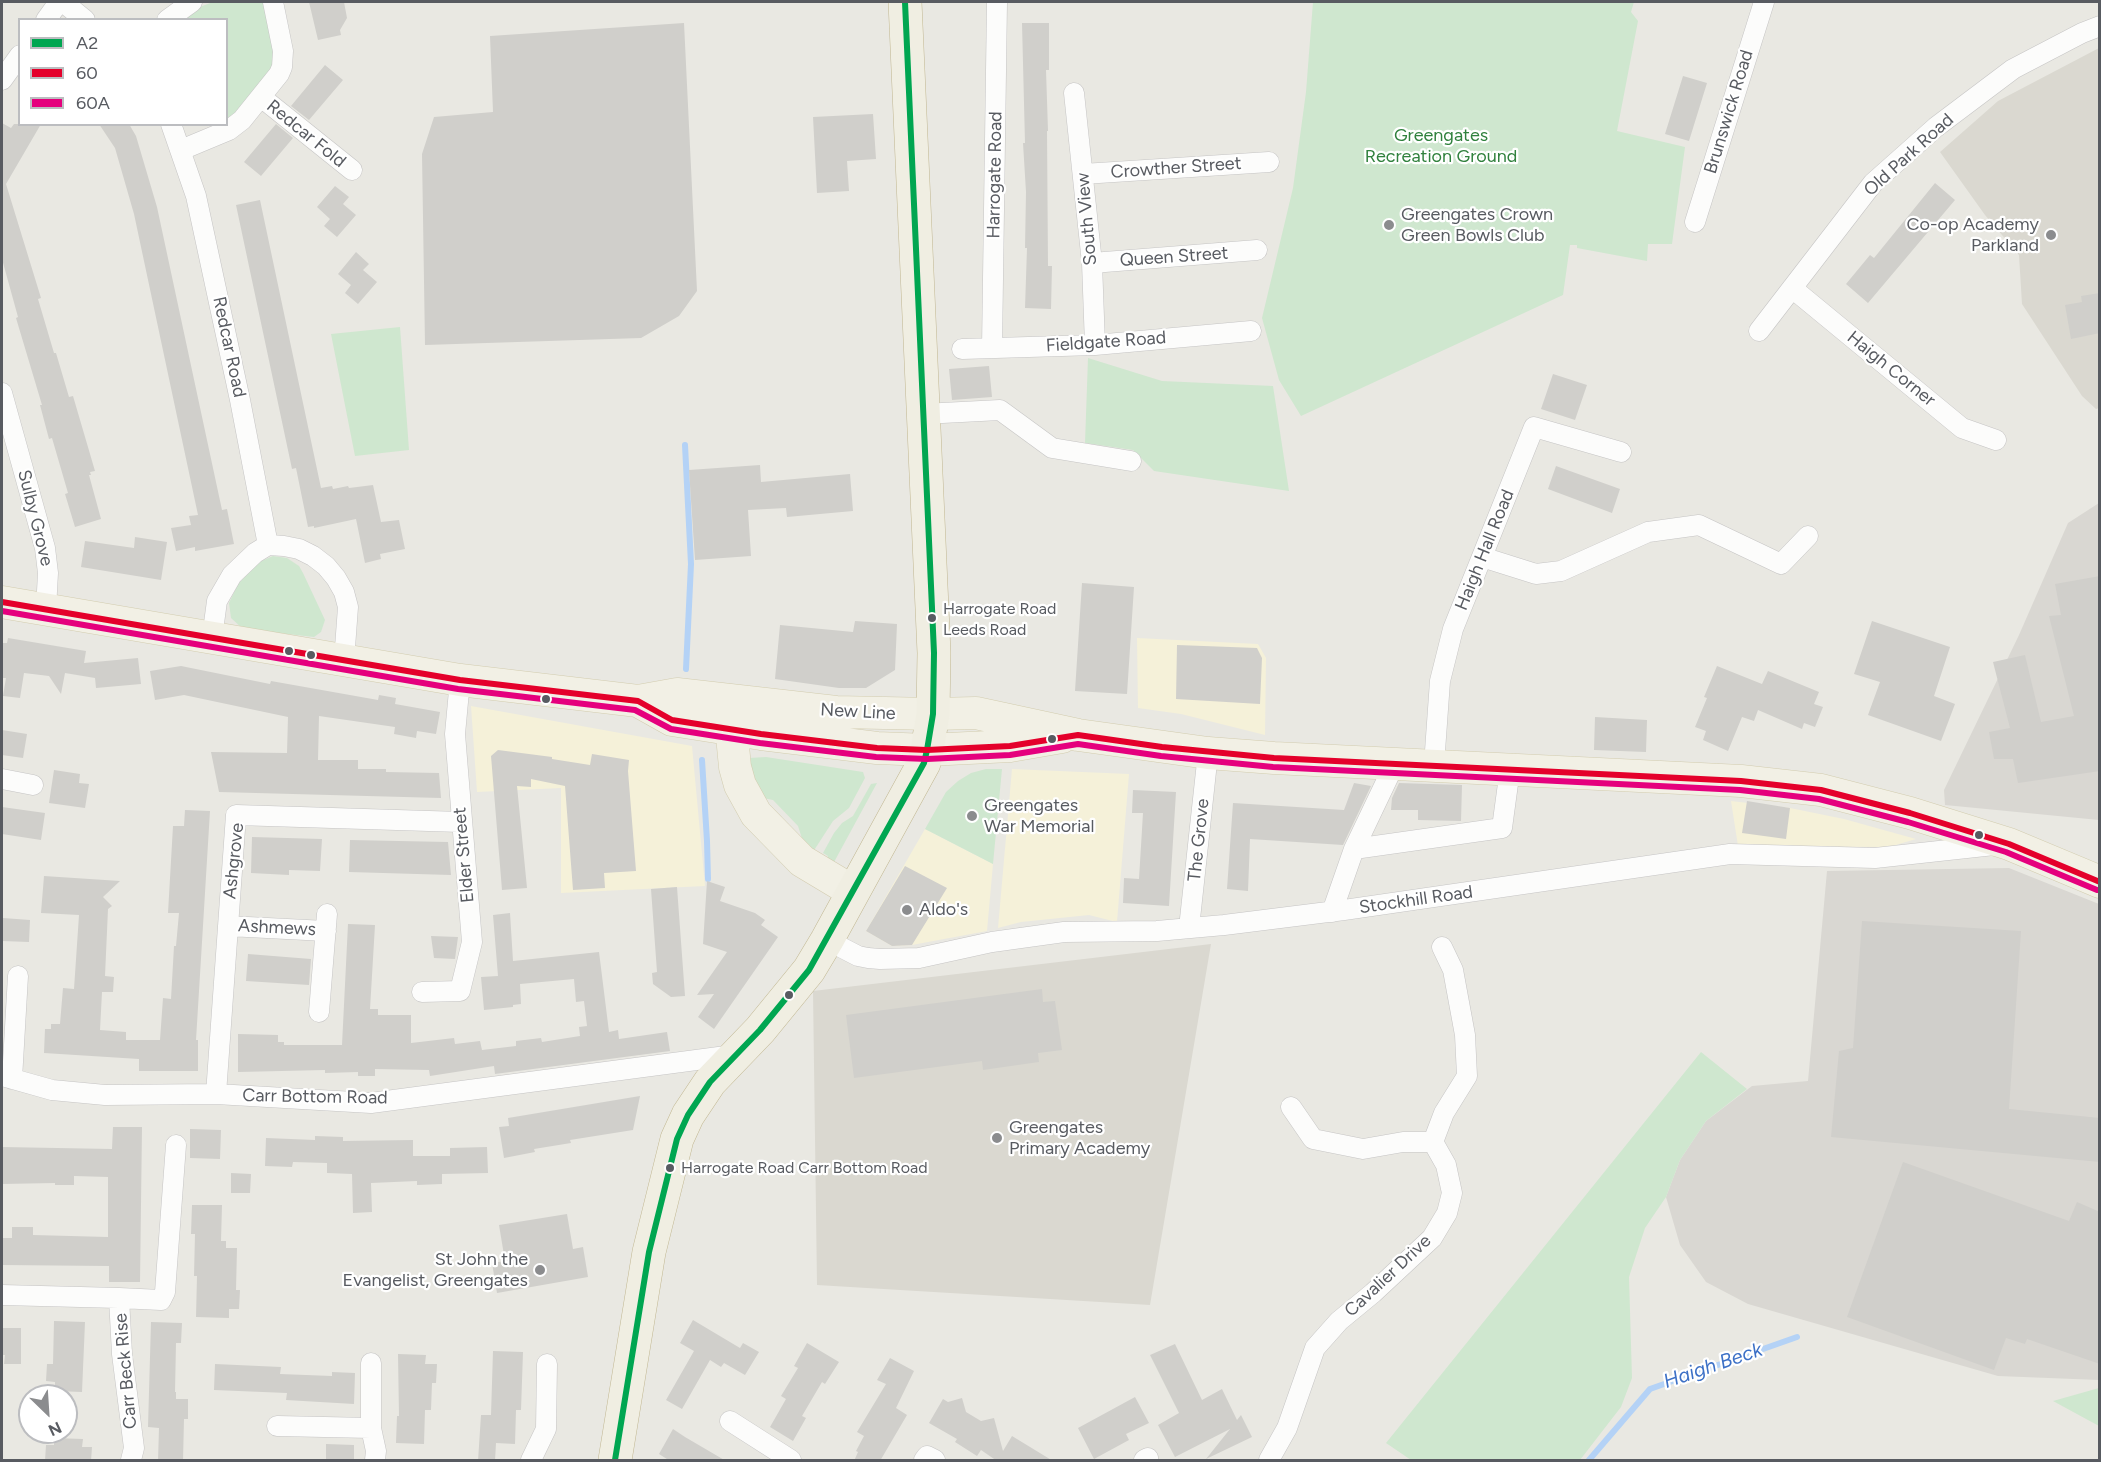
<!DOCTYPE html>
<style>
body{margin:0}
#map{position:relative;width:2101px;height:1462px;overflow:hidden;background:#e9e8e2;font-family:Figtree,sans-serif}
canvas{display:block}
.frame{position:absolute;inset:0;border:3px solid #585b61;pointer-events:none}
.legend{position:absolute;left:18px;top:18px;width:210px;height:108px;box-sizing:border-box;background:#fff;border:2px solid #bcbdc0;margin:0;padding:8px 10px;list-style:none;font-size:18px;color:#585b61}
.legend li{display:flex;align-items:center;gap:12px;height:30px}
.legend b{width:30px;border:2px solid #bcbdc0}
.north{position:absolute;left:18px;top:1384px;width:60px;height:60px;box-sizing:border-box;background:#fff;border:2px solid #bcbdc0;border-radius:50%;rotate:155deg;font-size:16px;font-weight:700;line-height:24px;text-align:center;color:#585b61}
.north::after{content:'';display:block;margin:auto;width:21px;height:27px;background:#8b8c8e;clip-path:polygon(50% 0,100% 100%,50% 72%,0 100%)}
</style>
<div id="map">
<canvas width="2101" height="1462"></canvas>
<div class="frame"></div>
<ul class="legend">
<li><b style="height:8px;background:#00a651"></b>A2</li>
<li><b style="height:8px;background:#e4002b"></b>60</li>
<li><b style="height:8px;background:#e5007d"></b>60A</li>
</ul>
<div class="north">N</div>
</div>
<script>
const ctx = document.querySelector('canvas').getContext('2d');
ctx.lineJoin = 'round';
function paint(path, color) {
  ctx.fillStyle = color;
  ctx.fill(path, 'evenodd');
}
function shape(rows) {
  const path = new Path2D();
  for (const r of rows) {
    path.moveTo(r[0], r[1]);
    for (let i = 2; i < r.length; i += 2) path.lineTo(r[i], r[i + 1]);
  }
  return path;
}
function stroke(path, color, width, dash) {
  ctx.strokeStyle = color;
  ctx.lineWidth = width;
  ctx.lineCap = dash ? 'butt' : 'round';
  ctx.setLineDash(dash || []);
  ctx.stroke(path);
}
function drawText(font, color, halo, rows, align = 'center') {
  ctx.font = font + ' Figtree,sans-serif';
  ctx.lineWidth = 4.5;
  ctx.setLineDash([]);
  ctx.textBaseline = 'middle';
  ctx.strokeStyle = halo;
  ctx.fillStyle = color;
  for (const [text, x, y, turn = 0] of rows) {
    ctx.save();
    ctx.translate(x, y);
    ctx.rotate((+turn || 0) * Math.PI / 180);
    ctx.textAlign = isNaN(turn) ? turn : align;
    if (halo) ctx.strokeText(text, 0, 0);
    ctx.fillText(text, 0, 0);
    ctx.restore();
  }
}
const commercial = shape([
 [1137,638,1258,644,1266,658,1265,735,1181,714,1138,708],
 [471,706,692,746,705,886,561,893,561,788,477,792],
 [1012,769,1129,774,1117,922,1089,915,1021,922,998,928],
 [1731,801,1790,808,1844,819,1916,839,1889,847,1738,846],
 [925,829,993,864,987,931,912,945,892,946,866,931]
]);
const industrial = shape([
 [2099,503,2099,820,1945,805,1944,790,2019,635,2068,523],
 [2009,868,2099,904,2099,1380,1998,1376,1748,1304,1706,1282,1680,1245,1666,1197,1680,1160,1706,1121,1752,1086,1808,1081,1827,871]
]);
const education = shape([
 [2099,48,2099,408,2096,409,2082,396,2022,304,2019,255,1985,215,1940,152,1998,101],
 [1211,944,1150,1305,817,1285,813,991]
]);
const green = shape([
 [213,2,263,2,275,54,274,64,268,73,227,122,226,20,179,20,197,8],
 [1313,2,1634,2,1631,12,1638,21,1617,131,1685,147,1672,244,1648,244,1647,261,1577,248,1577,245,1570,245,1563,295,1301,416,1279,380,1262,318,1293,188,1306,92],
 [400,327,409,450,355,456,331,334],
 [1088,358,1162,381,1273,386,1289,491,1154,471,1133,450,1085,443],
 [273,556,287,558,299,566,303,573,325,620,321,632,314,637,243,629,231,618,229,603,238,584,259,562],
 [766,757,863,772,865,778,849,808,833,821,811,855,806,851,798,826,773,800,763,798,756,784,749,758],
 [986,769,1002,769,993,864,925,829,946,792,958,781,971,773],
 [877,783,833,864,825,861,828,856,823,853,834,833,842,823,853,816,871,784],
 [1701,1052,1747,1089,1706,1121,1680,1160,1666,1197,1645,1228,1629,1277,1632,1378,1621,1407,1580,1460,1411,1460,1386,1443],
 [2099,1388,2099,1426,2053,1401]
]);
const stream = shape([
 [685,445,691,564,686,669],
 [702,760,707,841,708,879],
 [1589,1460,1650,1389,1797,1337]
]);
const building = shape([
 [309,2,344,2,347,18,340,30,341,35,318,40],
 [684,23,697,291,679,316,641,338,425,345,422,154,434,117,493,112,490,36],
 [1022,23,1049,23,1049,70,1046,70,1048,131,1047,131,1048,266,1052,266,1051,309,1025,308,1027,248,1025,248,1026,192,1023,143,1025,143],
 [325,65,343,80,309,120,291,106],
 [1683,76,1707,83,1689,141,1665,134],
 [873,114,876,159,847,161,849,191,817,193,813,117],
 [2,123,11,128,14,124,41,124,6,184,41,298,38,299,54,353,56,353,69,397,73,396,95,471,90,472,91,475,89,475,101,519,75,527,65,494,68,493,52,438,49,439,40,405,42,405,16,318,18,317,2,259],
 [99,124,129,124,136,136,157,207,222,510,227,509,234,544,195,551,195,547,176,551,171,528,191,525,189,516,198,515,134,214,115,148],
 [276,124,293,138,261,176,244,162],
 [1935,183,1955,200,1868,303,1846,284,1870,255,1874,258],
 [335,186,349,197,343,204,356,215,337,237,324,226,330,219,317,207],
 [260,200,321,488,332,486,333,489,348,486,349,488,373,485,381,522,399,520,405,549,380,554,381,559,365,563,356,519,314,528,314,526,308,527,296,468,292,469,236,205],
 [356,252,369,264,363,270,377,282,358,304,345,293,351,285,338,274],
 [2100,293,2100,333,2071,339,2065,305,2082,302,2081,296],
 [989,366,992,397,952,400,949,369],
 [1553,374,1587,385,1575,420,1541,409],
 [760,465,761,482,850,474,853,511,787,517,786,508,748,510,751,556,695,560,689,470],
 [1556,466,1620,489,1612,513,1548,489],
 [135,537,167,542,161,580,81,567,85,541,134,548],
 [2100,576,2100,771,2018,783,2013,759,1994,759,1989,732,2010,728,1993,662,2025,655,2041,722,2074,716,2049,616,2061,615,2055,584],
 [1082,583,1134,587,1127,694,1075,691],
 [855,621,897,624,895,670,866,688,839,688,775,679,780,625,853,632],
 [1872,621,1950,647,1934,696,1955,704,1941,741,1868,715,1880,682,1854,674],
 [8,638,86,651,84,663,138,658,141,684,96,688,95,678,65,673,61,694,49,676,24,673,20,698,3,696,6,678,2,678,2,643,7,643],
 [1177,645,1257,648,1262,658,1260,704,1176,699],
 [181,666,270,684,271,681,378,700,379,695,396,698,395,704,440,712,436,734,417,731,416,738,394,734,395,727,319,716,318,760,358,760,358,769,386,769,386,772,439,773,441,798,219,792,211,752,287,753,288,717,184,695,155,700,150,671],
 [1717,666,1762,684,1768,671,1819,692,1814,704,1823,707,1815,727,1804,723,1802,729,1758,710,1754,721,1742,717,1728,751,1703,740,1706,731,1695,727,1707,698,1704,697],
 [1595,717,1647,720,1646,752,1594,750],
 [2,730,27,734,23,758,2,755],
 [498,750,552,757,552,759,590,765,592,754,629,760,628,771,636,871,604,873,605,888,573,890,565,786,531,779,531,787,517,786,527,888,502,890,491,756],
 [54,770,80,774,79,783,89,784,85,808,49,803],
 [1354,783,1371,786,1343,845,1250,839,1248,891,1227,889,1233,803,1344,810],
 [1399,783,1462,785,1461,821,1418,820,1418,810,1391,810,1392,798],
 [1133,790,1176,792,1169,906,1123,903,1124,878,1139,879,1143,813,1132,813],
 [1747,801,1790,808,1786,839,1742,833],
 [2,807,45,813,41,840,2,834],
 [185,810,210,811,196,1040,198,1040,198,1071,139,1071,139,1059,44,1053,45,1029,51,1029,51,1024,60,1024,63,988,74,989,79,915,41,913,44,876,120,881,103,897,112,906,108,909,105,976,114,977,113,992,102,992,100,1030,126,1032,126,1040,160,1040,163,998,171,999,174,946,176,946,179,913,168,913,173,826,184,826],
 [252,837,322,839,320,871,289,870,289,875,251,873],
 [350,840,448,842,451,875,349,872],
 [905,866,947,888,912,945,892,946,866,931],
 [707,881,725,887,720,901,755,913,765,920,761,925,778,937,714,1029,698,1017,714,994,697,995,727,952,703,944],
 [677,887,685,996,671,997,653,984,652,973,657,972,651,889],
 [510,913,513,961,599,952,609,1032,618,1030,619,1039,667,1032,670,1051,495,1074,494,1066,430,1076,429,1070,375,1069,375,1076,358,1076,358,1072,325,1073,325,1070,238,1072,238,1034,278,1035,278,1042,284,1042,284,1045,342,1045,348,924,375,925,370,1009,378,1009,378,1015,411,1015,411,1043,454,1038,455,1044,480,1041,482,1050,516,1046,516,1041,541,1038,542,1042,580,1036,579,1027,587,1026,584,1001,576,1002,574,979,520,984,521,1004,513,1005,513,1007,484,1010,481,977,498,976,493,915],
 [3,918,30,920,29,942,2,941],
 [1862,921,2021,931,2009,1109,2100,1118,2100,1162,1831,1137,1839,1051,1853,1048],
 [431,936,458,937,455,959,434,958],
 [248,954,311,959,309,985,246,981],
 [1042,989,1043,1002,1055,1001,1062,1050,1038,1053,1039,1062,983,1070,982,1061,854,1078,846,1015],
 [640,1096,633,1130,570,1140,571,1143,534,1149,535,1152,504,1158,499,1127,509,1126,508,1118],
 [113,1127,142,1127,140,1282,109,1282,109,1266,2,1265,3,1238,12,1238,12,1227,33,1227,33,1235,108,1237,108,1177,74,1176,74,1185,55,1185,55,1183,2,1184,2,1147,112,1149],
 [190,1129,221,1130,220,1159,190,1158],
 [315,1136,343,1137,343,1141,413,1140,413,1156,450,1156,450,1148,487,1147,488,1173,442,1174,442,1184,417,1185,417,1181,371,1183,372,1212,353,1213,352,1174,327,1173,327,1163,293,1162,292,1167,265,1166,266,1138,315,1140],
 [1903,1162,2069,1221,2077,1202,2100,1212,2100,1364,2027,1339,2025,1344,2006,1338,1994,1370,1847,1317],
 [231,1173,251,1174,250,1193,231,1193],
 [192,1205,222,1205,221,1241,226,1241,226,1248,237,1248,236,1290,240,1290,239,1309,229,1309,229,1318,196,1317,197,1276,194,1276,195,1234,191,1234],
 [567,1214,573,1249,583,1247,588,1277,497,1293,492,1263,505,1261,499,1225],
 [693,1320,740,1348,743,1343,759,1352,745,1375,724,1363,721,1367,710,1360,682,1409,666,1400,694,1351,680,1343],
 [54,1321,85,1322,82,1392,55,1391,55,1382,46,1381,47,1364,53,1364],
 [151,1322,182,1323,181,1343,176,1343,175,1392,176,1392,176,1399,188,1399,188,1419,184,1419,183,1461,158,1461,159,1428,148,1427],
 [2,1328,21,1328,21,1364,4,1364,5,1355,2,1355],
 [807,1343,839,1362,825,1384,822,1382,802,1416,806,1418,793,1441,770,1427,786,1399,781,1396,798,1368,794,1366],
 [1175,1344,1202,1400,1222,1389,1237,1420,1241,1415,1252,1437,1206,1459,1230,1429,1175,1457,1158,1425,1179,1413,1150,1355],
 [493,1351,523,1352,521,1410,516,1410,515,1444,496,1443,495,1461,478,1461,481,1415,491,1415],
 [398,1354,426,1355,425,1364,437,1364,436,1383,432,1383,431,1410,425,1410,424,1444,396,1443,397,1416,399,1416],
 [890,1358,914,1371,896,1408,907,1415,880,1461,854,1461,858,1452,856,1451,864,1436,857,1432,886,1384,877,1380],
 [215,1364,281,1367,280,1374,332,1376,332,1372,355,1373,354,1404,286,1400,287,1393,214,1390],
 [1135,1397,1149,1423,1126,1434,1129,1440,1094,1459,1078,1428],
 [962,1398,966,1412,981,1421,994,1418,1003,1451,1012,1436,1053,1461,997,1461,981,1450,977,1456,955,1442,957,1439,929,1423,943,1399,948,1402],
 [673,1429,685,1437,726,1461,670,1461,659,1454],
 [54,1438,83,1439,82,1447,92,1447,91,1461,45,1461,46,1445,54,1445],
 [326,1444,354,1445,354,1461,326,1461]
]);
const minor = shape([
 [63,2,85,20],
 [46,20,59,2],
 [167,20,192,2],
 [2,80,20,55],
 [1074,93,1092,263,1095,345],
 [261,97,352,170],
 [171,124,196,196,240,400,268,545],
 [181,150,229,130,242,120,279,74,282,67,283,51,273,2],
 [1083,174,1269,162],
 [1695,222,1764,2],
 [1092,263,1257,250],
 [1792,288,1962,428,1996,440],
 [1759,331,1873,183,1936,127,2013,69,2082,33,2100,26],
 [992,348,997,2],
 [962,349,1095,345,1251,331],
 [2,393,45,548,48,573,46,609],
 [923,414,1000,410,1052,448,1131,461],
 [1482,557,1536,574,1561,571,1648,532,1699,525,1781,564,1808,536],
 [212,638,217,601,232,575,255,553,268,545,284,546,299,549,313,556,326,566,336,578,344,592,348,607,344,661],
 [1434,765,1440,681,1453,629,1534,427,1621,452],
 [2,779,33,785],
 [1354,849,1502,828,1510,769],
 [1332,912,1354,849,1395,763],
 [228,926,326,931],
 [1189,928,1208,753],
 [827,940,858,956,868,958,880,959,919,958,992,942,1064,932,1157,931,1224,925,1344,910,1730,854,1875,858,1994,845],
 [422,992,460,991,472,942,455,734,460,680],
 [319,1012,327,914],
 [2,1076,52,1090,105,1095,216,1094,371,1103,734,1055],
 [12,1079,18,976],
 [216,1094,236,815,461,822],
 [1291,1107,1313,1139,1363,1149,1403,1142,1433,1142],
 [2,1295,119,1298],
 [371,1363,371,1428,376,1451,375,1460],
 [730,1421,791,1460],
 [277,1426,371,1428],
 [131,1460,134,1448,122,1354,119,1298,161,1300,165,1292,176,1145],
 [531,1460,546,1429,547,1364],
 [924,1460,927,1456,935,1460],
 [1144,1460,1148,1458],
 [1269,1460,1287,1428,1315,1348,1339,1321,1373,1293,1432,1238,1447,1213,1452,1193,1446,1165,1433,1142,1444,1113,1467,1076,1465,1035,1453,970,1442,947]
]);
const primary = shape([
 [2,602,460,680,638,701,677,694,836,712,933,714,976,713,1078,735,1208,753,1274,758,1741,781,1821,790,1910,813,2009,844,2100,882],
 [638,701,672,720,761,734,877,748,927,750,1010,746,1062,737],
 [735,711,732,736,735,767,740,785,756,814,802,861,852,891]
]);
const trunk = shape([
 [615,1460,649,1252,677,1139,688,1115,710,1082,760,1030,809,970,827,940,924,763,927,750,933,714,934,653,905,2]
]);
const bus1 = shape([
 [615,1460,649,1252,677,1139,688,1115,710,1082,760,1030,809,970,924,763,927,750,933,714,934,653,905,2]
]);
const bus2 = shape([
 [2,602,460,680,638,701,672,720,761,734,877,748,927,750,1010,746,1078,735,1162,747,1274,758,1741,781,1821,790,1910,813,2009,844,2100,882]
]);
const bus3 = shape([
 [2,611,458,689,635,710,671,729,760,743,876,757,927,759,1010,755,1078,744,1161,756,1273,767,1740,790,1819,799,1908,822,2006,852,2097,890]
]);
const markers = [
 [1389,225,6,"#8b8c8e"],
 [2051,235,6,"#8b8c8e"],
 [932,618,5,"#585b61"],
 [289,651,5,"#585b61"],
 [311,655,5,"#585b61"],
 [546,699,5,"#585b61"],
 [1052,739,5,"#585b61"],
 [972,816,6,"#8b8c8e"],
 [1979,835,5,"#585b61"],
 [907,910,6,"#8b8c8e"],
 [789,995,5,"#585b61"],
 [997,1138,6,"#8b8c8e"],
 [670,1168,5,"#585b61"],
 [540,1270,6,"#8b8c8e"]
];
const busNames = [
 ["Harrogate Road",943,609],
 ["Leeds Road",943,630],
 ["Harrogate Road Carr Bottom Road",681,1168]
];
const streetNames = [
 ["Brunswick Road",1729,112,-73],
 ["Redcar Fold",306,134,39],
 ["Old Park Road",1909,155,-42],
 ["Crowther Street",1176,168,-4],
 ["Harrogate Road",995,175,-89],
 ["South View",1087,219,-95],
 ["Queen Street",1174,257,-4],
 ["Fieldgate Road",1106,342,-4],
 ["Redcar Road",229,347,78],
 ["Haigh Corner",1891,369,39],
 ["Sulby Grove",35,518,76],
 ["Haigh Hall Road",1485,550,-68],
 ["New Line",858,712,3],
 ["The Grove",1199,840,-84],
 ["Elder Street",464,855,-95],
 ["Ashgrove",234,861,-84],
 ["Stockhill Road",1416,900,-8],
 ["Ashmews",277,928,3],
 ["Carr Bottom Road",315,1097,1],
 ["Cavalier Drive",1388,1276,-43],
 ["Carr Beck Rise",126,1371,-95]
];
const parkNames = [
 ["Greengates",1441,136],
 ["Recreation Ground",1441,157]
];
const poiNames = [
 ["Greengates Crown",1401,215],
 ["Green Bowls Club",1401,236],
 ["Co-op Academy",2039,225,"right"],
 ["Parkland",2039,246,"right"],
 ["Greengates",984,806],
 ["War Memorial",984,827],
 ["Aldo's",919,910],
 ["Greengates",1009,1128],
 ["Primary Academy",1009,1149],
 ["St John the",528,1260,"right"],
 ["Evangelist, Greengates",528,1281,"right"]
];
const waterNames = [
 ["Haigh Beck",1713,1366,-19]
];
paint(commercial, '#f5f1d9');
paint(industrial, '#d9d7d2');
paint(education, '#dad8d0');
paint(green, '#cfe7cf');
stroke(stream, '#b4d2f6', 6);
paint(building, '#d0cfcb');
stroke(minor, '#c5c4c4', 21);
stroke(primary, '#d2ccaf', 33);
stroke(trunk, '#c0b690', 34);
stroke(minor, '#fcfcfb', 20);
stroke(primary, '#f2f0e5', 32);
stroke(trunk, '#f0eee2', 33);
stroke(bus1, '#00a651', 6);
stroke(bus2, '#e4002b', 6);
stroke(bus3, '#e5007d', 6);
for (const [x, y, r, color] of markers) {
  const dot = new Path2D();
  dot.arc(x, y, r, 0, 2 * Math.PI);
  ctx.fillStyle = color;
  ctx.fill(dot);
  stroke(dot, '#fff', 2);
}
drawText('16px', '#585b61', '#fff', busNames, 'left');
drawText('18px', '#585b61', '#fff', streetNames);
drawText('18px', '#30813d', '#fff', parkNames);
drawText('18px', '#585b61', '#fff', poiNames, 'left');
drawText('italic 20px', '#3c70c6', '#fff', waterNames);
</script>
